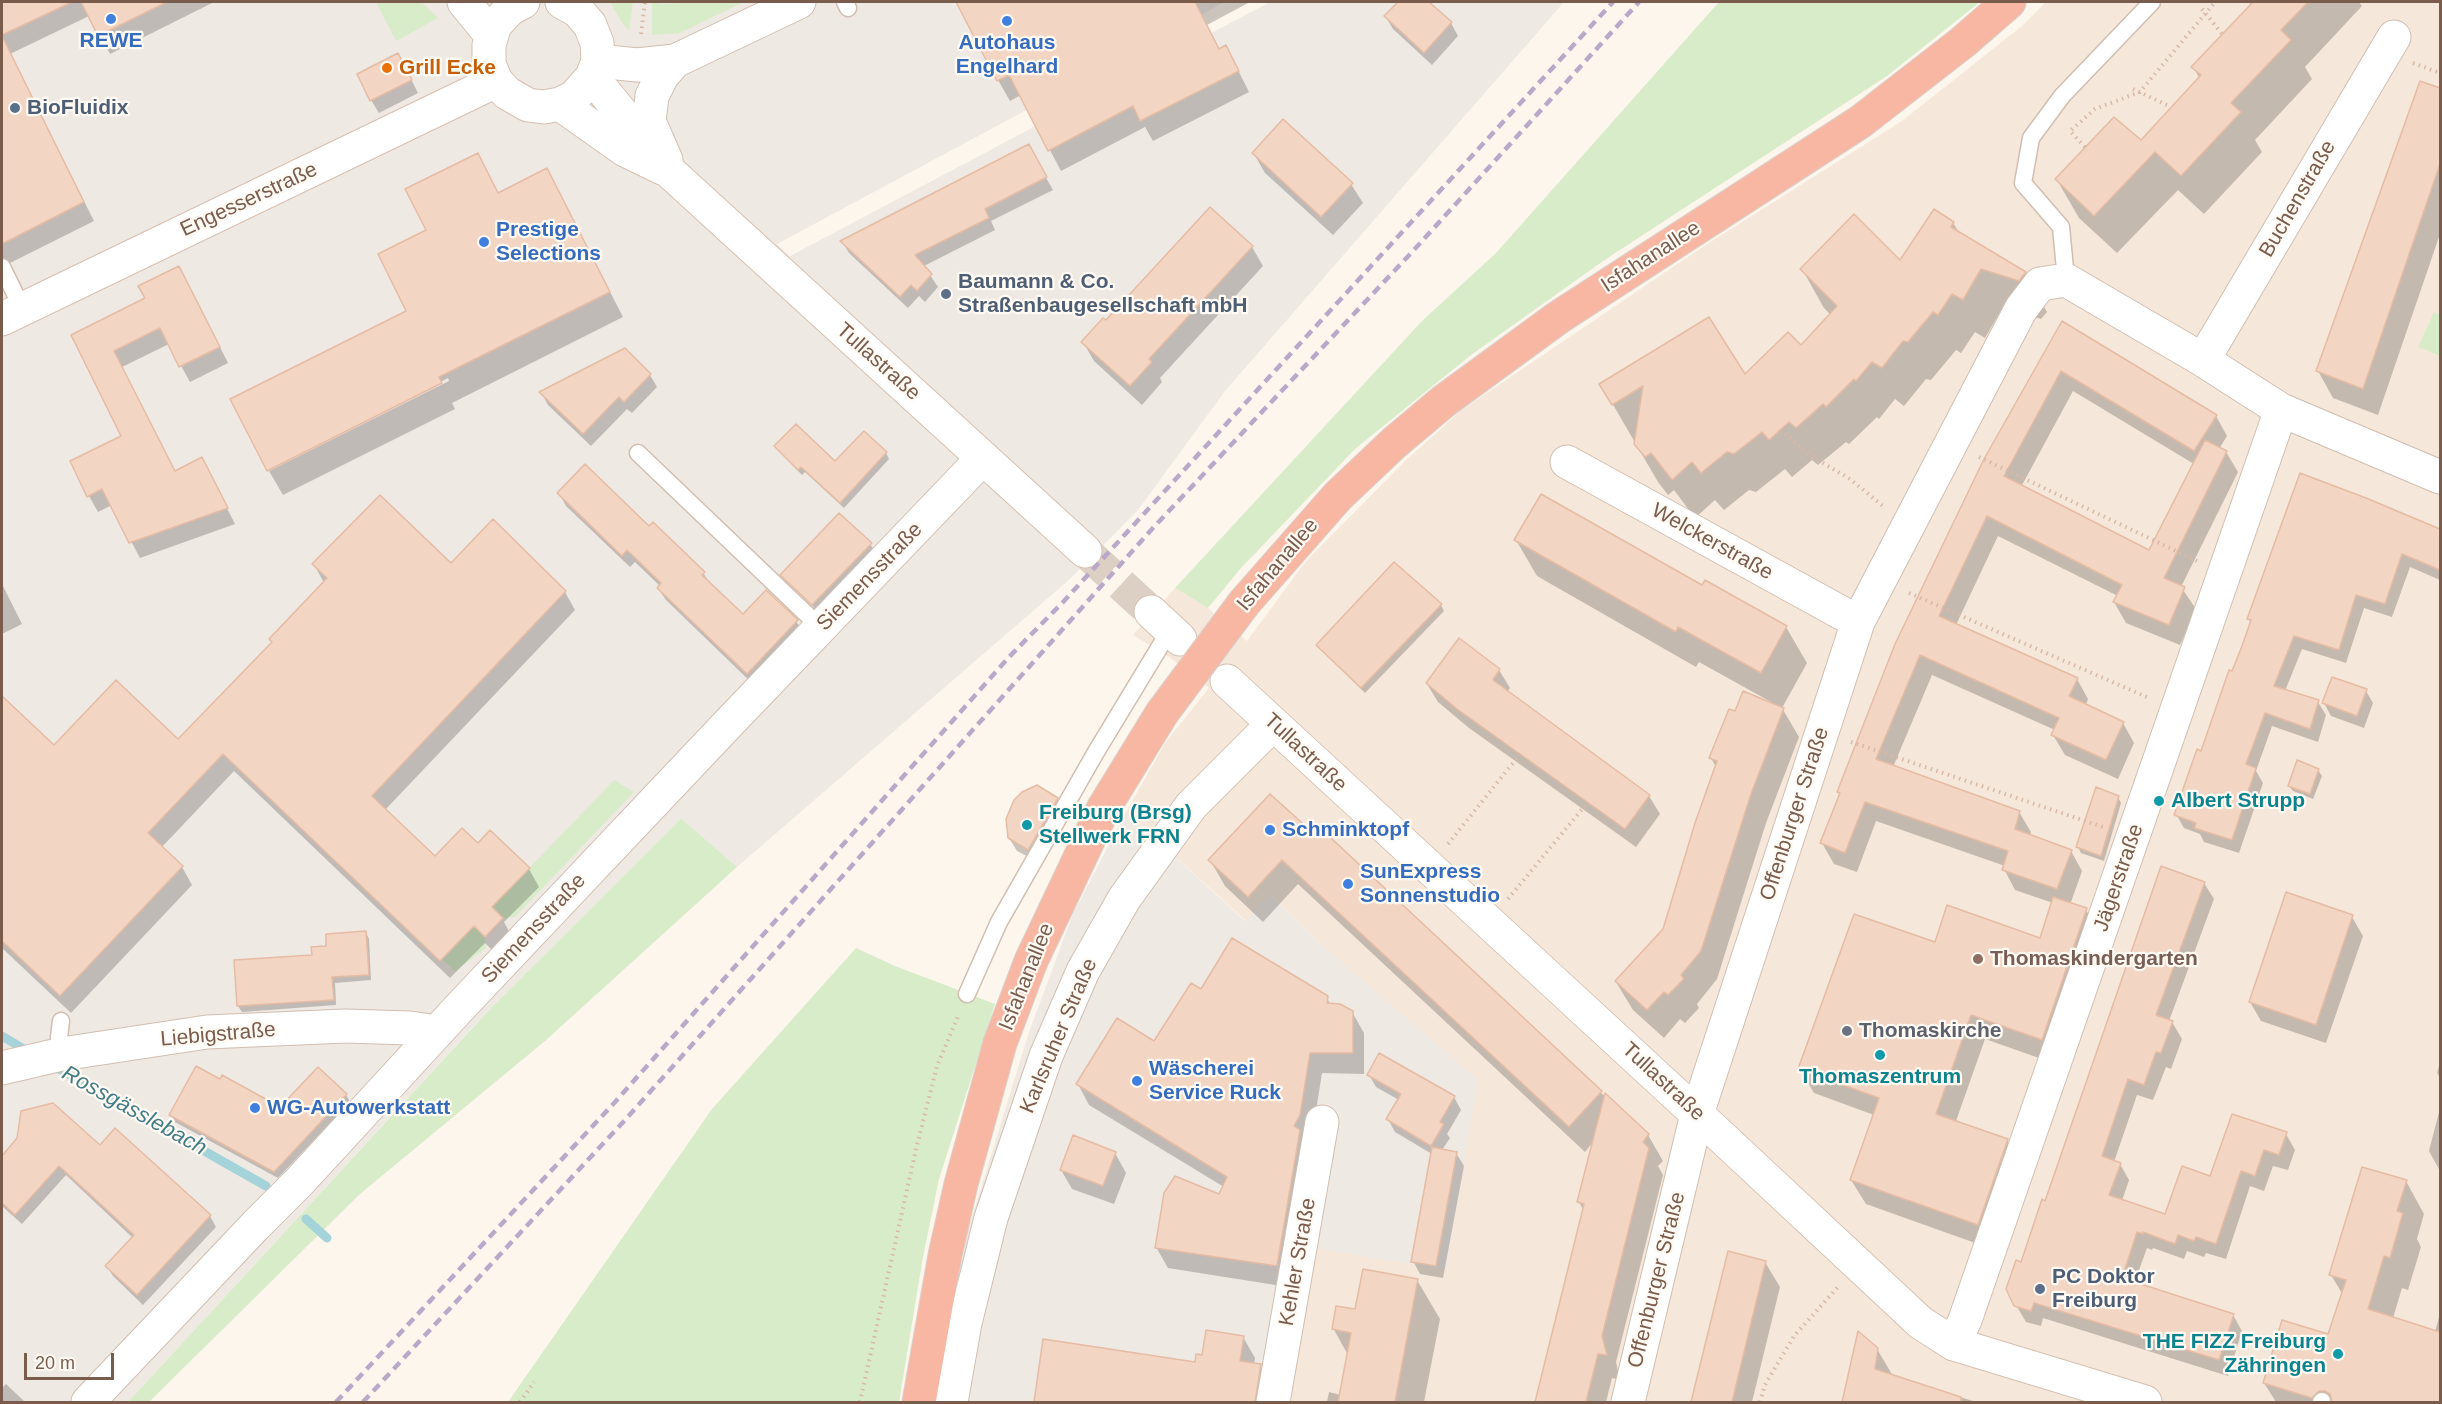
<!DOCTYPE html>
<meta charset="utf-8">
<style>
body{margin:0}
#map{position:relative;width:2442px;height:1404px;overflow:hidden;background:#fdf6ec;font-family:Arial,sans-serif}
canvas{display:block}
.frame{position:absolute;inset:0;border:3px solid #7a5c4d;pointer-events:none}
.scale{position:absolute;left:24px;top:1353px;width:90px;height:27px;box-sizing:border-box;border:3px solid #7a5c4d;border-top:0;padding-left:8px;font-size:18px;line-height:21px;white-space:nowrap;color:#7a5c4d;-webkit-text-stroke:4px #fffaf3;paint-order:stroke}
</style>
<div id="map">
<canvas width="2442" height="1404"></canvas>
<div class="frame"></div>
<div class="scale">20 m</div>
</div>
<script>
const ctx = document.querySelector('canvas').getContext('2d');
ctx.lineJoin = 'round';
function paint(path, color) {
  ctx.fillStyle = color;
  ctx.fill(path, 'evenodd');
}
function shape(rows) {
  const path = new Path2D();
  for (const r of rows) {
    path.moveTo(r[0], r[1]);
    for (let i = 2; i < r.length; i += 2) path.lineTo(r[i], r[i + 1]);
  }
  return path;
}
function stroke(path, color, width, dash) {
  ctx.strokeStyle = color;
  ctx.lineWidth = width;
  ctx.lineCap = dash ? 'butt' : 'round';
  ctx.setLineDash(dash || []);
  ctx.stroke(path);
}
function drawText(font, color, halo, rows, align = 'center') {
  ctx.font = font + ' Arial,sans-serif';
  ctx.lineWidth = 4.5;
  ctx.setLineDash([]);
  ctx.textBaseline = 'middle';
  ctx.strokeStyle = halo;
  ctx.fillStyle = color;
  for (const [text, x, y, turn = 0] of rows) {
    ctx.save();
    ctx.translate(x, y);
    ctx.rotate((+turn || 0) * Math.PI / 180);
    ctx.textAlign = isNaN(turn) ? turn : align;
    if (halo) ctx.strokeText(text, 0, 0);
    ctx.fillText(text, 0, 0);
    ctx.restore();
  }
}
const residential = shape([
 [2046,2,2440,2,2440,1402,1267,1402,1321,944,1270,894,1246,921,1126,812,1165,743,1209,688,1169,657,1133,635,1175,588,1208,608,1247,641,1306,561,1405,461,1463,409,1704,246,1902,121,2022,26]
]);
const industrial = shape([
 [2,2,1224,2,1181,27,777,244,790,256,1270,2,1564,2,1225,391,1138,510,1070,579,737,867,681,818,484,1015,128,1402,2,1402],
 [1126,812,1245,921,1270,894,1321,944,1478,1080,1446,1270,1296,1245,1267,1402,934,1402,964,1243,1029,1032,1073,914]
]);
const green = shape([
 [376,2,421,2,438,18,396,41],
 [610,2,633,2,629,31,621,21],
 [652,2,665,4,694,2,744,2,680,33,652,35],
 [1719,2,1980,2,1887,76,1606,259,1471,355,1355,449,1241,568,1208,608,1175,588,1422,321,1496,253],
 [2434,312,2440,315,2440,356,2418,347],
 [614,780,634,792,515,917,503,918,492,907],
 [681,818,737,867,545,1041,360,1194,149,1402,128,1402,490,1009],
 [474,926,485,937,486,948,455,971,442,959],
 [856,948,895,966,995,1004,939,1179,923,1257,899,1402,508,1402,712,1109]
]);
const shadow = shape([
 [2,2,214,2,110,54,89,16,10,54,94,221,2,267],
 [965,2,1250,2,1207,25,1220,50,1237,68,1249,92,1153,141,1145,127,1061,171,1021,95,1010,101,998,80,960,4],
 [1400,2,1427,2,1451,23,1458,36,1432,65,1393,29,1386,17],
 [2249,2,2359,2,2362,6,2305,67,2312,79,2255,140,2262,152,2204,214,2178,190,2117,253,2079,218,2057,180,2141,142,2200,79,2193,67,2251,6],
 [405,67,418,93,379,113,371,100],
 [2421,83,2440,90,2440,234,2378,415,2333,398,2318,371],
 [1028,146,1053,190,991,221,995,230,924,266,938,287,925,302,919,296,908,308,849,253,842,241],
 [1254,154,1351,184,1363,203,1333,235,1265,173],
 [477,155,499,194,547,170,623,317,452,403,455,409,283,495,269,471,449,381,448,378,267,469,408,311,428,231],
 [1953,223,1960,234,2024,273,2047,312,2041,319,2003,307,1985,338,1975,332,1961,353,1956,350,1931,380,1926,379,1904,406,1895,399,1879,419,1877,417,1849,444,1846,442,1818,465,1812,460,1792,477,1785,469,1756,492,1749,490,1724,510,1715,500,1695,518,1674,490,1668,495,1658,482,1601,384,1744,376,1801,347,1831,315,1824,308,1802,269,1901,262],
 [1252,247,1263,266,1160,378,1162,382,1142,405,1094,361,1083,342,1107,322],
 [188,283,228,363,190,382,169,344,122,367,175,472,210,475,235,524,140,558,112,505,98,512,89,496,123,436,73,336],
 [2062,323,2216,416,2227,436,2219,449,2226,452,2238,472,2181,587,2196,609,2180,645,2126,623,2114,602,2118,596,1998,536,1956,625,2077,679,2088,699,2086,705,2123,723,2134,743,2118,779,2065,755,2053,735,2055,730,1932,675,1893,767,2019,812,2031,832,2030,836,2071,851,2082,871,2070,905,2086,910,2100,934,2056,1064,1985,1039,1956,1121,2007,1140,2021,1165,1992,1249,1866,1204,1851,1180,1874,1115,1814,1093,1800,1069,1936,943,2040,940,2053,903,2015,890,2004,869,2005,866,1876,821,1857,872,1834,864,1822,843,1840,795,1838,792],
 [2073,391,2194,464,2149,552,2021,487],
 [650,375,657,387,632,413,627,409,591,446,548,405,541,392],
 [775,447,835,464,886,453,889,459,844,508,805,472,802,475],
 [559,493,649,528,703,573,711,585,743,616,796,621,804,634,755,686,666,600,658,588,660,586,635,562,630,567,566,506],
 [2365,499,2440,531,2440,580,2410,567,2392,617,2364,608,2346,663,2302,649,2285,691,2318,702,2326,715,2318,742,2272,726,2256,771,2263,783,2239,853,2204,842,2200,834,2184,828,2176,814,2233,673,2251,623,2249,619],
 [493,521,565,592,575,610,385,810,435,858,478,845,529,869,539,887,504,922,512,937,496,954,485,943,450,978,234,771,161,848,182,867,192,885,71,1013,2,948,2,698,54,747,178,741,273,643,324,583,314,564,451,565],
 [1516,540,1702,587,1786,627,1807,663,1782,708,1799,737,1766,823,1717,979,1697,1004,1699,1008,1685,1023,1680,1019,1664,1038,1633,1010,1616,982,1664,930,1716,767,1711,758,1771,702,1699,662,1696,667,1537,576],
 [870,544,874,550,816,610,782,575],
 [1394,564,1441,605,1444,611,1365,693,1318,645],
 [2,584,22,624,2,634],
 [1499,670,1510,688,1507,692,1649,796,1660,814,1636,847,1469,728,1438,702,1427,684],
 [2366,691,2373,703,2364,728,2331,716,2324,703],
 [2318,770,2322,776,2313,799,2293,791,2289,786],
 [1270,796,1648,1135,1663,1161,1658,1166,1663,1175,1616,1362,1620,1380,1612,1378,1606,1402,1537,1402,1584,1211,1579,1202,1594,1141,1585,1152,1298,884,1263,922,1225,886,1210,860],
 [2118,797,2121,803,2104,861,2081,853,2078,847],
 [1057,799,1064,811,1036,861,1017,851,1009,838],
 [2204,883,2214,899,2169,1021,2172,1022,2182,1039,2171,1069,2166,1067,2153,1100,2137,1095,2114,1162,2120,1164,2129,1180,2122,1201,2166,1216,2211,1178,2286,1134,2295,1150,2288,1170,2273,1166,2264,1191,2250,1186,2226,1259,2206,1253,2204,1257,2187,1251,2184,1259,2153,1248,2152,1250,2147,1248,2134,1284,2233,1315,2242,1331,2228,1376,2043,1318,2041,1326,2026,1322,2016,1305,2022,1264,2046,1203],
 [2352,917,2363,936,2326,1043,2261,1021,2250,1002],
 [366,933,369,939,371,980,335,983,336,1005,242,1012,238,1006,313,956,328,947],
 [1202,991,1326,997,1331,1005,1352,1012,1364,1033,1364,1074,1322,1073,1288,1287,1168,1268,1156,1247,1219,1196,1224,1187,1089,1105,1078,1084,1155,1043],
 [2440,1062,2440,1078,2437,1073],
 [1369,1075,1454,1097,1461,1110,1447,1134,1450,1138,1442,1150,1456,1153,1464,1166,1443,1278,1420,1274,1413,1261,1432,1154,1395,1132,1388,1119,1399,1100,1376,1087],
 [346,1095,350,1102,278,1178,175,1122,171,1115,280,1109],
 [2440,1108,2440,1171,2429,1151],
 [116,1131,210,1216,216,1227,143,1305,113,1276,107,1266,133,1238,66,1175,22,1224,2,1206,2,1158,19,1139,100,1147],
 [1115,1153,1126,1173,1114,1204,1072,1189,1061,1170],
 [2406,1181,2424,1214,2417,1239,2421,1247,2408,1290,2402,1288,2393,1318,2435,1332,2440,1313,2440,1402,2276,1402,2264,1383,2329,1336,2343,1295,2331,1275],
 [1729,1253,1765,1262,1780,1287,1752,1402,1692,1402],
 [1417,1280,1440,1319,1424,1402,1327,1402,1329,1392,1341,1395,1348,1355,1333,1328,1357,1311],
 [1243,1337,1255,1358,1254,1365,1260,1366,1272,1386,1269,1402,1035,1402,1044,1340,1196,1364,1204,1357],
 [1877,1349,1893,1376,1976,1402,1844,1402,1853,1367],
 [6,1384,25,1402,2,1402,2,1388]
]);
const stream = shape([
 [2,1036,29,1052],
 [54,1066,266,1186],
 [306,1219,327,1238]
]);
const building = shape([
 [2,2,72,2,2,35,2,2],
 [81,2,167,2,98,36,81,2],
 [956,2,1195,2,1219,49,1226,45,1239,71,1140,121,1133,106,1048,151,1009,75,997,81,956,2],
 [1398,2,1429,2,1452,22,1424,53,1384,16,1398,2],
 [2253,2,2308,2,2281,30,2291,40,2231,103,2241,112,2181,176,2155,152,2094,216,2055,179,2114,117,2141,140,2201,75,2191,67,2253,2],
 [2,36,84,202,2,244,2,36],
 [398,53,412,80,370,101,357,74,398,53],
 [2420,81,2440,88,2440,164,2363,389,2316,371,2420,81],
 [1283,119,1353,183,1321,217,1252,153,1283,119],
 [1029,144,1047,177,985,209,989,218,915,255,932,274,917,291,911,285,900,297,840,241,1029,144],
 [478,153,498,193,547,168,610,292,439,377,442,383,267,471,230,399,406,311,378,254,426,230,405,189,478,153],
 [1210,207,1253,246,1149,359,1152,362,1130,386,1081,342,1103,318,1106,320,1210,207],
 [1934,209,1954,222,1951,227,2026,272,2019,281,1981,269,1963,300,1952,294,1938,315,1933,312,1908,342,1903,341,1882,368,1872,362,1856,381,1854,379,1826,407,1823,404,1796,428,1789,422,1769,440,1762,432,1734,454,1727,452,1701,473,1692,462,1672,480,1651,453,1645,457,1634,444,1643,386,1612,405,1599,384,1709,317,1745,374,1788,332,1801,345,1837,306,1800,269,1854,214,1900,260,1934,209],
 [179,266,220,347,179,367,160,328,114,351,175,471,202,457,228,508,129,543,102,489,87,497,70,461,121,436,71,335,145,298,138,286,179,266],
 [2062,321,2217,415,2194,451,2061,371,2004,476,2149,550,2205,440,2227,451,2164,578,2185,587,2169,625,2113,602,2122,585,1987,516,1939,616,2078,678,2069,696,2124,722,2106,760,2051,735,2059,718,1920,655,1876,759,2020,811,2015,829,2072,850,2057,889,2002,870,2008,851,1865,802,1845,853,1820,843,1840,793,1837,792,1895,644,1984,459,2062,321],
 [625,348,651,374,624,402,619,397,583,434,539,392,625,348],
 [796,424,835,461,864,431,887,452,840,503,801,467,798,470,774,446,796,424],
 [585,464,649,526,653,522,705,572,702,575,743,614,766,590,798,620,747,674,657,588,661,583,627,550,622,556,557,493,585,464],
 [2300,473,2366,498,2440,529,2440,570,2402,554,2385,604,2356,595,2339,650,2294,636,2274,686,2319,700,2310,729,2265,713,2246,764,2256,768,2232,840,2194,828,2196,823,2174,815,2197,749,2201,751,2229,670,2232,671,2242,646,2251,620,2247,619,2300,473],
 [1541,494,1702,585,1705,580,1787,626,1761,673,1678,627,1676,632,1514,540,1541,494],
 [380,495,451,563,493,519,566,591,372,796,435,856,462,828,478,843,490,830,530,868,492,907,503,918,485,937,474,926,440,961,223,754,148,833,183,866,60,996,2,941,2,696,54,745,116,680,178,739,272,642,269,639,327,578,312,564,380,495],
 [839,513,872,543,812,605,780,575,839,513],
 [1394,562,1442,604,1361,688,1316,645,1394,562],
 [1459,638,1500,669,1493,680,1650,795,1625,829,1457,709,1426,683,1459,638],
 [2332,677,2367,689,2357,716,2322,703,2332,677],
 [1743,691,1784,708,1751,794,1701,951,1681,975,1684,979,1668,995,1664,992,1647,1010,1615,981,1663,929,1695,823,1717,761,1709,758,1729,709,1735,711,1743,691],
 [2297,760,2319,769,2310,794,2288,786,2297,760],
 [1037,785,1058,798,1028,850,1008,838,1006,819,1014,800,1022,792,1037,785],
 [2096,787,2119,796,2101,856,2076,847,2096,787],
 [1270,794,1310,830,1316,824,1602,1091,1569,1127,1282,860,1248,897,1208,860,1270,794],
 [2161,866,2205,882,2156,1015,2173,1021,2161,1053,2156,1052,2144,1085,2128,1079,2102,1156,2121,1163,2109,1195,2165,1214,2182,1166,2210,1176,2232,1114,2287,1132,2279,1155,2264,1150,2255,1176,2241,1171,2216,1244,2196,1237,2194,1241,2178,1235,2175,1244,2143,1232,2143,1234,2137,1232,2122,1278,2234,1314,2219,1360,2034,1303,2031,1311,2014,1306,2006,1289,2016,1260,2021,1262,2042,1199,2045,1201,2161,866],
 [2286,892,2353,915,2316,1025,2249,1002,2286,892],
 [2053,897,2087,908,2042,1040,1971,1015,1936,1114,2008,1139,1978,1225,1850,1180,1879,1098,1798,1069,1854,914,1935,942,1947,905,2040,938,2053,897],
 [366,931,369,975,332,977,334,1000,237,1006,234,960,312,955,311,947,326,946,326,934,366,931],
 [1232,938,1328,996,1327,1003,1340,1004,1353,1011,1353,1053,1310,1053,1300,1115,1294,1126,1300,1130,1277,1266,1155,1248,1164,1193,1175,1176,1219,1194,1227,1177,1076,1084,1117,1018,1154,1041,1191,983,1201,989,1232,938],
 [1379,1053,1455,1096,1440,1122,1444,1124,1431,1146,1386,1119,1401,1094,1367,1075,1379,1053],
 [196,1066,220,1079,222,1075,280,1107,318,1067,347,1094,274,1172,169,1115,196,1066],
 [1605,1093,1649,1134,1643,1142,1649,1148,1602,1336,1607,1355,1598,1354,1586,1402,1535,1402,1584,1204,1577,1202,1605,1093],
 [53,1103,100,1145,115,1128,211,1215,137,1295,105,1266,134,1235,59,1166,15,1215,2,1203,2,1156,17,1138,21,1111,53,1103],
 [1073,1135,1116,1152,1103,1186,1060,1170,1073,1135],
 [1432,1147,1457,1152,1436,1266,1411,1262,1432,1147],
 [2362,1167,2407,1180,2397,1211,2403,1213,2390,1258,2384,1256,2368,1309,2440,1332,2440,1402,2332,1402,2330,1394,2325,1391,2319,1391,2312,1398,2263,1383,2282,1320,2328,1334,2346,1280,2329,1275,2362,1167],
 [1728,1251,1766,1261,1732,1402,1691,1402,1728,1251],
 [1363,1269,1418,1279,1395,1402,1338,1402,1351,1333,1332,1329,1336,1306,1355,1309,1363,1269],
 [1206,1330,1244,1336,1240,1361,1261,1364,1255,1402,1034,1402,1043,1339,1195,1362,1196,1354,1202,1355,1206,1330],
 [1858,1331,1878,1348,1875,1369,1961,1397,1961,1402,1842,1402,1858,1331]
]);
const secondaryTunnel = shape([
 [1085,551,1151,612]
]);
const path = shape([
 [2202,9,2222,34],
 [641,34,645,2],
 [2413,63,2440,73],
 [2133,89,2171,107],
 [2085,147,2070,131,2095,109,2140,92,2215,2],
 [1780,430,1811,456,1850,479,1883,506],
 [1979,457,2197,561],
 [1909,593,2149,698],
 [1851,742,2103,827],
 [1448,844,1521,753],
 [1508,899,1588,802],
 [520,1402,534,1382],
 [860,1402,916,1149,937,1066,959,1014],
 [1760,1402,1765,1385,1794,1336,1838,1287]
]);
const lane = shape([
 [845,2,848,8],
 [2,267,22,308],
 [2066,280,2061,227,2023,183,2031,138,2062,96,2152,2],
 [638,453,821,628],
 [967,994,999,922,1096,752,1170,630],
 [61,1021,59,1037,62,1054],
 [2321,1402,2322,1401]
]);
const street = shape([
 [598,61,637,65,675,61],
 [666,160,649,121,652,96,662,76,675,61,799,2],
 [2203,360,2394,37],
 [1567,462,1858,622],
 [2,1068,62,1054,207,1032,345,1026,410,1028,437,1032],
 [1954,1344,1965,1320,2281,410],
 [88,1402,256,1225,300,1181,461,1006,725,727,983,458],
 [951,1402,965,1323,991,1218,1046,1056,1083,971,1124,899,1191,806,1273,724],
 [1273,1402,1322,1122],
 [1628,1402,1697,1114,1858,622,2021,309,2040,284,2066,280,2203,360,2281,410,2440,477]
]);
const secondary = shape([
 [464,2,491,35],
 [523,2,510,9,495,25,489,45,489,64,496,81,507,93,528,105,544,107,560,104,574,97,592,77,598,61,597,43,590,25,578,11,562,2],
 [592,77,671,173,1085,551],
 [560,104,625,150,662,168],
 [2,319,496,81],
 [1151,612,1180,639],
 [1227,681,1697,1114,1921,1323,1954,1344,2145,1402]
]);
const highway = shape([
 [1244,603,1338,496,1394,443,1444,401,1559,317,1860,122,1963,42,2009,2],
 [919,1402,945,1255,961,1184,1000,1043,1031,961,1103,809,1162,713]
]);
const rail = shape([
 [336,1402,616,1101,1009,657,1064,601,1613,2],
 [363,1402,625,1120,1152,529,1413,251,1639,2]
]);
const highwayBridge = shape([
 [1162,713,1244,603]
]);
const markers = [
 [111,19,6,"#3f7fe0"],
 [1007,21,6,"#3f7fe0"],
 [387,68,6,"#e8710a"],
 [15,108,6,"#5c6f8a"],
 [484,242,6,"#3f7fe0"],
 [946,294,6,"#5c6f8a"],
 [2159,801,6,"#0f9aa8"],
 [1027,825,6,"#0f9aa8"],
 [1270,830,6,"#3f7fe0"],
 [1348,884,6,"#3f7fe0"],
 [1978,959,6,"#8d6e63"],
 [1847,1031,6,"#6b7280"],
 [1880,1055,6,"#0f9aa8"],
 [1137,1081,6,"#3f7fe0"],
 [255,1108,6,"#3f7fe0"],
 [2040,1289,6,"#5c6f8a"],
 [2338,1354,6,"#0f9aa8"]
];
const shopNames = [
 ["REWE",111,41,"center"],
 ["Autohaus",1007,43,"center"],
 ["Engelhard",1007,67,"center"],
 ["Prestige",496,230],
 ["Selections",496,254],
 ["Schminktopf",1282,830],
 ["SunExpress",1360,872],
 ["Sonnenstudio",1360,896],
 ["Wäscherei",1149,1069],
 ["Service Ruck",1149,1093],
 ["WG-Autowerkstatt",267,1108]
];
const foodNames = [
 ["Grill Ecke",399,68]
];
const serviceNames = [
 ["BioFluidix",27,108],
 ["Baumann & Co.",958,282],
 ["Straßenbaugesellschaft mbH",958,306],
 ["PC Doktor",2052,1277],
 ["Freiburg",2052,1301]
];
const streetNames = [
 ["Buchenstraße",2298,199,-60],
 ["Engesserstraße",249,200,-25],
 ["Isfahanallee",1651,257,-33],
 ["Tullastraße",878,362,42],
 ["Welckerstraße",1712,542,29],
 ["Isfahanallee",1278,565,-50],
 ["Siemensstraße",870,577,-46],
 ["Tullastraße",1305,753,43],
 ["Offenburger Straße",1795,814,-72],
 ["Jägerstraße",2119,878,-71],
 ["Siemensstraße",534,929,-47],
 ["Isfahanallee",1027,977,-68],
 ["Liebigstraße",218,1035,-5],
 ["Karlsruher Straße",1059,1036,-67],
 ["Tullastraße",1663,1082,43],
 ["Kehler Straße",1298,1262,-80],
 ["Offenburger Straße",1657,1280,-76]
];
const cultureNames = [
 ["Albert Strupp",2171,801],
 ["Freiburg (Brsg)",1039,813],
 ["Stellwerk FRN",1039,837],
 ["Thomaszentrum",1880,1077,"center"],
 ["THE FIZZ Freiburg",2326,1342,"right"],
 ["Zähringen",2326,1366,"right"]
];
const educationNames = [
 ["Thomaskindergarten",1990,959]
];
const worshipNames = [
 ["Thomaskirche",1859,1031]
];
const waterNames = [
 ["Rossgässlebach",134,1111,29]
];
paint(residential, '#f5e8da');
paint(industrial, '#efe9e4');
paint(green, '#d8ecc9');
paint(shadow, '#0003');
stroke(stream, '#a5d3da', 9);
paint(building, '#f3d5c3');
stroke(building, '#e6bba3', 1.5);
stroke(secondaryTunnel, '#dcd0c4', 33, [33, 16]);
stroke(lane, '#d1beb0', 19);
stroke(street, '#d1beb0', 35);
stroke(secondary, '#d6c0b0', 35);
stroke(highway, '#dad1cd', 35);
stroke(path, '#d9b8a5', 4, [1.5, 4.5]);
stroke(lane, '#fff', 16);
stroke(street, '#fff', 33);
stroke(secondary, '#fff', 33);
stroke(highway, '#f7b7a3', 33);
stroke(rail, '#b9a8c9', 4.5, [9, 6]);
stroke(highwayBridge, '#dad1cd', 35, []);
stroke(highwayBridge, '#f7b7a3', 33);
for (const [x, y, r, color] of markers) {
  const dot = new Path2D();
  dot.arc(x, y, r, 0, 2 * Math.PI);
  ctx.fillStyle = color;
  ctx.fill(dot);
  stroke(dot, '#fffaf3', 2);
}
drawText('bold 21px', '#366cbe', '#fffaf3', shopNames, 'left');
drawText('bold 21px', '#c56008', '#fffaf3', foodNames, 'left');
drawText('bold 21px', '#4e5e75', '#fffaf3', serviceNames, 'left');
drawText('21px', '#7a5c4d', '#fffaf3', streetNames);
drawText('bold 21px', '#0d838f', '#fffaf3', cultureNames, 'left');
drawText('bold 21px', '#785e54', '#fffaf3', educationNames, 'left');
drawText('bold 21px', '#5b616d', '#fffaf3', worshipNames, 'left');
drawText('italic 22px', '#437c86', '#fffaf3', waterNames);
</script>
